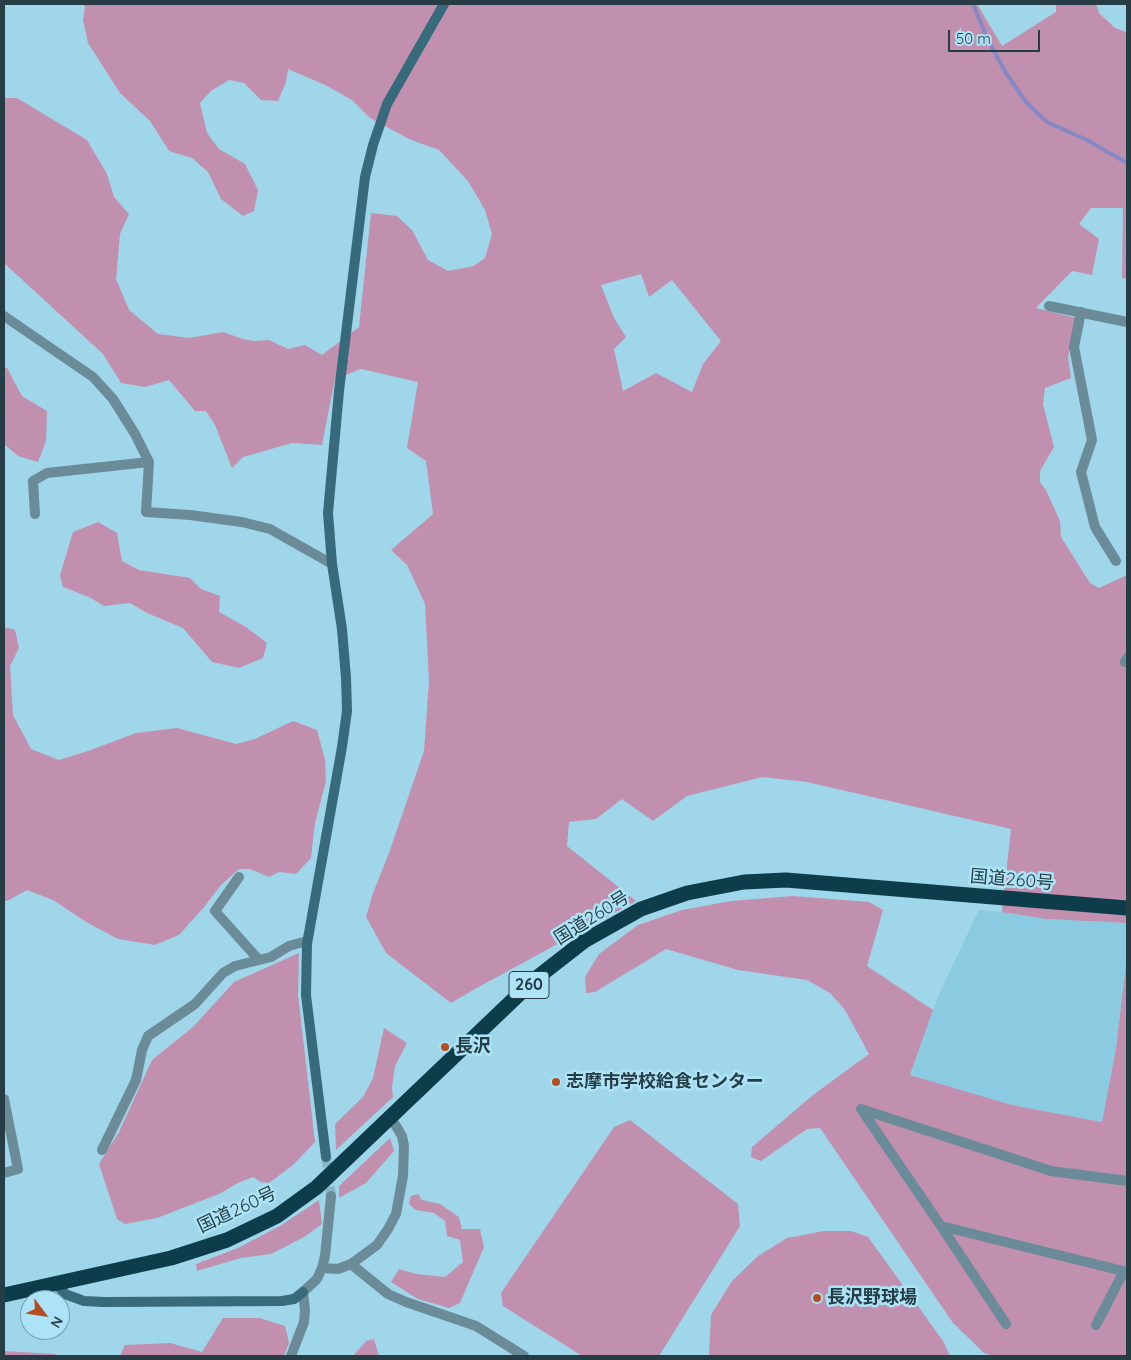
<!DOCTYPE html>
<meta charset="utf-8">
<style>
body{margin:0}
#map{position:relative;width:1131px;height:1360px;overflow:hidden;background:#a0d6e9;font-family:Quicksand,sans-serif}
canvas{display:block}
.frame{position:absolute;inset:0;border:5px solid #273d45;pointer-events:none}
.north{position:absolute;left:20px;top:1290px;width:50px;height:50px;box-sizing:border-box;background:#ade3f6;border:1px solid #77a1af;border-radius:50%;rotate:121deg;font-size:14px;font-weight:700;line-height:20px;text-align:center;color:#273d45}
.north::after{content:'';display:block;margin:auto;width:18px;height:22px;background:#b34e20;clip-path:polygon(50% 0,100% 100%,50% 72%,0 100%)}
.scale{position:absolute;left:948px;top:30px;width:92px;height:22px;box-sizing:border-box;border:2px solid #273d45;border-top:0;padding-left:6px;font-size:15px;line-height:18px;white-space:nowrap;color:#273d45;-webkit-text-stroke:4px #ade3f6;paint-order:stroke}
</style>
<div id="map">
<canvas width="1131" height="1360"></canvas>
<div class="frame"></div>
<div class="north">N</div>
<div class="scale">50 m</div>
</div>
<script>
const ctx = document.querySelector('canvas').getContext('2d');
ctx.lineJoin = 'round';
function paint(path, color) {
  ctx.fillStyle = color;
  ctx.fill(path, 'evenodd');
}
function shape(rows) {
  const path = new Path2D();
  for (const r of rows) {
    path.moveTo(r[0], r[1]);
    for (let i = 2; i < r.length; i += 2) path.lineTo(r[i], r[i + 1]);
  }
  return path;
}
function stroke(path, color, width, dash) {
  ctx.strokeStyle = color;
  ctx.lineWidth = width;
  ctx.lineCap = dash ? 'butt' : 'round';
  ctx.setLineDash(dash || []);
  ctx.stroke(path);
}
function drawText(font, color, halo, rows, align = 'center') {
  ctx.font = font + ' Quicksand,"Noto Sans JP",sans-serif';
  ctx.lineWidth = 5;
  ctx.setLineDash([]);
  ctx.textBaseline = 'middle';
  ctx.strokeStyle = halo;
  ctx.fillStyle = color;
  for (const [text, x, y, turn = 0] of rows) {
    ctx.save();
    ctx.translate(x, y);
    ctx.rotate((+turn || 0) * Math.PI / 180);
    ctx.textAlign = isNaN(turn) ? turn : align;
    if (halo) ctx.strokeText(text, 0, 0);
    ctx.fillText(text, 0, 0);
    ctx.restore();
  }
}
const built = shape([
 [979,910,1002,912,1047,919,1127,923,1127,956,1116,1048,1102,1122,1012,1105,910,1075,939,994]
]);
const green = shape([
 [83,4,472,4,475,5,478,4,977,4,1002,46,1056,12,1056,4,1096,4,1099,13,1115,28,1127,32,1127,279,1122,278,1123,208,1091,208,1079,224,1099,239,1092,275,1072,271,1036,308,1076,318,1068,357,1071,378,1045,388,1043,404,1054,447,1040,471,1040,482,1046,490,1060,521,1061,537,1090,583,1099,588,1127,575,1127,923,1047,919,1002,912,1011,829,807,782,762,777,687,796,653,821,622,799,596,819,569,822,567,846,636,901,475,989,451,1003,386,953,366,917,373,893,389,853,424,751,429,681,425,604,407,565,391,550,433,514,426,461,407,448,418,382,361,369,335,379,322,445,292,443,243,457,232,468,215,425,206,411,195,411,169,380,145,387,121,383,103,354,4,263,4,98,17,98,87,140,107,174,114,197,129,214,120,234,116,279,129,310,158,334,189,338,223,332,243,339,254,341,269,340,288,349,305,345,322,355,359,327,371,213,397,216,412,230,428,260,448,271,474,266,485,258,492,234,485,210,468,181,439,150,409,139,370,118,352,100,325,85,288,69,286,82,278,101,261,100,244,83,229,80,211,91,200,103,207,133,219,149,245,164,258,190,254,211,243,216,221,199,208,172,192,158,169,151,150,121,120,93,88,43,83,20,85,7],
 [641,274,649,297,672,280,721,341,703,364,692,392,656,373,623,391,614,349,626,337,614,318,601,285],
 [4,368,7,368,22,396,47,411,46,441,38,462,18,456,4,444],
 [98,522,117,533,122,561,139,570,190,578,201,589,220,596,219,612,246,627,267,643,263,658,239,668,212,662,183,628,147,613,130,603,104,606,89,597,63,587,60,575,73,532],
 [4,627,15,630,19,648,10,666,13,715,31,749,59,760,88,751,136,733,177,728,236,744,255,739,293,721,317,730,325,760,326,781,315,823,311,858,296,874,279,872,269,877,250,869,239,869,221,885,205,906,179,935,155,945,118,939,86,922,53,900,27,890,7,901,4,901],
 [793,896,869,902,883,910,867,966,933,1010,910,1075,1012,1105,1102,1122,1116,1048,1127,956,1127,1356,993,1356,984,1353,953,1323,820,1128,807,1129,761,1161,751,1157,752,1147,813,1095,869,1054,845,1010,830,993,807,980,738,970,666,949,595,992,586,993,585,977,599,954,638,925,682,910,731,901],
 [299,953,298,995,315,1142,293,1165,269,1183,261,1182,253,1177,238,1183,219,1194,157,1218,125,1224,117,1219,99,1164,119,1132,152,1060,193,1027,234,982],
 [384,1028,407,1043,395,1066,392,1087,393,1097,336,1150,335,1124,363,1097,373,1078],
 [630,1120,738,1204,740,1226,659,1356,582,1356,503,1306,501,1293,614,1127],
 [390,1138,394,1151,366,1183,339,1198,339,1186],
 [418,1194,422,1200,440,1204,459,1217,462,1229,480,1229,484,1247,460,1303,449,1308,418,1299,391,1282,399,1269,416,1274,445,1277,463,1262,460,1240,447,1236,445,1221,434,1213,416,1210,409,1204,411,1196],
 [319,1200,322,1224,304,1237,271,1254,241,1258,197,1271,196,1264,238,1248,280,1226],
 [824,1231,851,1231,868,1237,943,1341,950,1356,709,1356,711,1315,732,1281,758,1256,787,1238],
 [223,1318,260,1318,285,1326,289,1343,284,1356,120,1356,125,1345,170,1343,202,1352],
 [374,1339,379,1356,353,1356,366,1341],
 [4,1351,55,1354,61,1356,4,1356]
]);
const stream = shape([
 [973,4,989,42,1006,73,1026,102,1047,122,1087,140,1127,163]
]);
const secondaryTunnel = shape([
 [326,1157,331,1196]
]);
const street = shape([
 [1049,306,1127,322],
 [1081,312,1074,347,1092,440,1081,472,1095,527,1116,561],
 [4,316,93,377,113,399,135,434,149,462,146,512,190,515,242,522,270,529,332,564],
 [35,514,33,481,47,473,149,462],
 [1125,662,1127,658],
 [239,877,215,911,259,960],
 [4,1099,18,1169,4,1173],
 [861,1109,941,1226,1127,1272],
 [861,1109,1051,1171,1127,1181],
 [102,1150,136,1080,142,1050,148,1036,195,1004,223,973,235,966,271,957,289,946,307,941],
 [941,1226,1006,1324],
 [351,1264,388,1294,406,1302,476,1326,524,1356],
 [322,1268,338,1269,351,1264,377,1245,388,1229,396,1214,403,1176,404,1146,402,1136,390,1116],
 [1096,1325,1124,1271],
 [291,1356,304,1322,305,1310,303,1292,317,1279,322,1268,325,1256,331,1196]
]);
const secondary = shape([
 [326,1157,306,995,307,944,342,747,347,711,346,678,342,629,332,564,328,513,339,391,365,177,373,145,387,104,444,4],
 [56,1283,65,1294,84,1301,104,1302,282,1301,294,1299,303,1292]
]);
const highway = shape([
 [4,1295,171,1258,227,1240,277,1216,317,1187,534,980,584,941,641,909,687,893,744,882,786,880,1127,908]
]);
const markers = [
 [445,1047,5,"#b34e20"],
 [556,1082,5,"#b34e20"],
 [817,1298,5,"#b34e20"]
];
const shields = [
 [529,985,40]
];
const shieldNames = [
 ["260",529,985]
];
const streetNames = [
 ["国道260号",1012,880,5],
 ["国道260号",592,918,-32],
 ["国道260号",237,1210,-25]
];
const poiNames = [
 ["長沢",455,1047],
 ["志摩市学校給食センター",566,1082],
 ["長沢野球場",827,1298]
];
paint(built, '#8bcbe1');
paint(green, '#c190ae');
stroke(stream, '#8688c5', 4);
stroke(secondaryTunnel, '#88b7c8', 10, [10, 5]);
stroke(street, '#6a8b97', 10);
stroke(secondary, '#376b7c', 10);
stroke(highway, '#0d3d4b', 15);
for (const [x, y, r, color] of markers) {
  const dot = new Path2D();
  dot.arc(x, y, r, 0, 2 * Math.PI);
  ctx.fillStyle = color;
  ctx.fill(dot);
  stroke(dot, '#ade3f6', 2);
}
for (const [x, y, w] of shields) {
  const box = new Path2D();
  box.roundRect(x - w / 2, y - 13.5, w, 27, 4);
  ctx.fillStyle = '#ade3f6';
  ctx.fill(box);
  stroke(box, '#273d45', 1);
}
drawText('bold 16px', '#273d45', null, shieldNames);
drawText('18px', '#273d45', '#ade3f6', streetNames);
drawText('bold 18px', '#273d45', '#ade3f6', poiNames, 'left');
</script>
